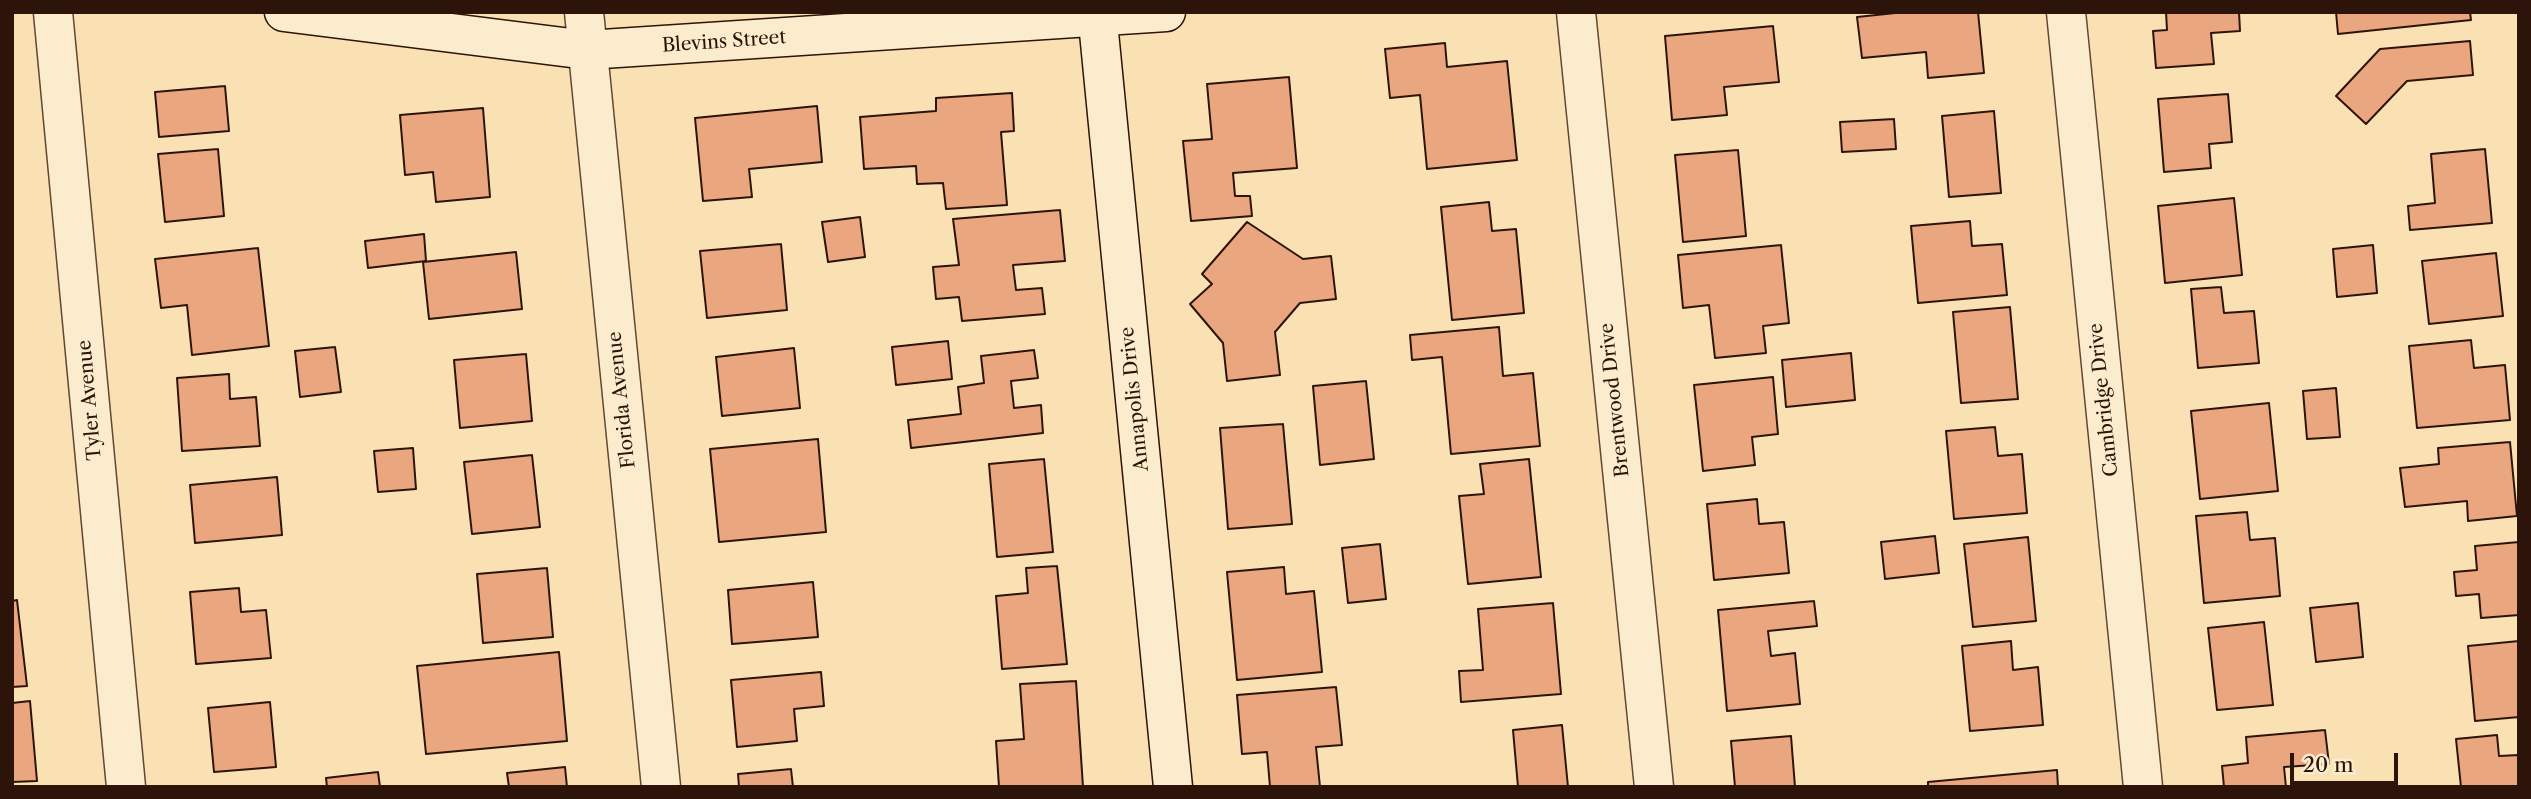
<!DOCTYPE html>
<style>
body{margin:0}
#map{position:relative;width:2531px;height:799px;overflow:hidden;background:#fae1b4;font-family:"Libre Caslon Text",serif}
canvas{display:block}
.frame{position:absolute;inset:0;border:14px solid #2d140a;pointer-events:none}
.scale{position:absolute;left:2290px;top:753px;width:108px;height:32px;box-sizing:border-box;border:4px solid #2d140a;border-top:0;padding-left:9px;font-size:21px;line-height:24px;white-space:nowrap;color:#2d140a;-webkit-text-stroke:5px #fcecce;paint-order:stroke}
</style>
<div id="map">
<canvas width="2531" height="799"></canvas>
<div class="frame"></div>
<div class="scale">20 m</div>
</div>
<script>
const ctx = document.querySelector('canvas').getContext('2d');
ctx.lineJoin = 'round';
function paint(path, color) {
  ctx.fillStyle = color;
  ctx.fill(path, 'evenodd');
}
function shape(rows) {
  const path = new Path2D();
  for (const r of rows) {
    path.moveTo(r[0], r[1]);
    for (let i = 2; i < r.length; i += 2) path.lineTo(r[i], r[i + 1]);
  }
  return path;
}
function stroke(path, color, width, dash) {
  ctx.strokeStyle = color;
  ctx.lineWidth = width;
  ctx.lineCap = dash ? 'butt' : 'round';
  ctx.setLineDash(dash || []);
  ctx.stroke(path);
}
function drawText(font, color, halo, rows, align = 'center') {
  ctx.font = font + ' "Libre Caslon Text",serif';
  ctx.lineWidth = 7;
  ctx.setLineDash([]);
  ctx.textBaseline = 'middle';
  ctx.strokeStyle = halo;
  ctx.fillStyle = color;
  for (const [text, x, y, turn = 0] of rows) {
    ctx.save();
    ctx.translate(x, y);
    ctx.rotate((+turn || 0) * Math.PI / 180);
    ctx.textAlign = isNaN(turn) ? turn : align;
    if (halo) ctx.strokeText(text, 0, 0);
    ctx.fillText(text, 0, 0);
    ctx.restore();
  }
}
const building = shape([
 [1905,12,1978,12,1984,73,1928,78,1926,52,1862,58,1857,17,1905,12],
 [2166,12,2239,12,2240,31,2211,33,2214,64,2156,68,2153,31,2167,30,2166,12],
 [2336,12,2470,12,2471,20,2338,34,2336,12],
 [1773,26,1779,82,1724,87,1727,115,1672,120,1665,36,1773,26],
 [2470,41,2473,75,2407,81,2366,124,2336,96,2380,49,2470,41],
 [1445,43,1447,67,1507,61,1517,160,1427,169,1420,95,1390,98,1385,49,1445,43],
 [1289,77,1297,168,1233,173,1235,196,1250,196,1252,216,1191,221,1183,141,1212,139,1207,84,1289,77],
 [225,86,229,131,159,137,155,92,225,86],
 [1012,93,1014,131,1001,132,1007,205,946,209,943,183,917,184,916,166,864,169,860,117,936,111,936,98,1012,93],
 [2228,94,2232,142,2209,144,2211,168,2164,172,2158,99,2228,94],
 [817,106,822,162,749,169,752,197,703,201,695,118,817,106],
 [483,108,490,197,436,202,433,172,405,175,400,115,483,108],
 [1994,111,2001,193,1949,197,1942,116,1994,111],
 [1894,119,1896,149,1842,152,1840,122,1894,119],
 [218,149,224,216,165,222,158,154,218,149],
 [2485,149,2492,223,2410,230,2408,206,2435,203,2431,154,2485,149],
 [1738,150,1746,236,1683,242,1675,155,1738,150],
 [2234,198,2242,275,2165,283,2158,206,2234,198],
 [1489,202,1492,231,1516,229,1524,313,1452,320,1441,207,1489,202],
 [1060,210,1065,261,1013,265,1016,290,1042,288,1045,314,962,321,959,297,936,299,933,267,959,265,953,219,1060,210],
 [860,217,865,257,828,262,822,222,860,217],
 [1970,221,1972,246,2002,244,2007,295,1918,303,1911,226,1970,221],
 [1247,222,1303,259,1331,256,1336,299,1300,303,1275,332,1280,375,1227,381,1223,343,1190,304,1212,284,1202,274,1247,222],
 [424,234,426,261,368,268,365,241,424,234],
 [781,244,787,310,707,318,700,251,781,244],
 [1781,245,1789,323,1763,326,1766,353,1715,358,1709,305,1683,308,1678,255,1781,245],
 [2373,245,2377,293,2337,297,2333,249,2373,245],
 [258,248,269,346,192,355,187,305,161,308,155,259,258,248],
 [516,252,522,309,429,319,423,262,516,252],
 [2496,253,2503,316,2429,324,2422,261,2496,253],
 [2221,287,2224,313,2254,311,2259,363,2198,368,2191,289,2221,287],
 [2010,307,2018,399,1961,403,1953,312,2010,307],
 [1499,327,1503,376,1533,373,1540,446,1451,454,1442,357,1412,360,1410,335,1499,327],
 [2471,340,2474,368,2505,365,2510,420,2417,428,2409,346,2471,340],
 [948,341,952,379,896,385,892,347,948,341],
 [335,347,341,392,300,397,295,351,335,347],
 [794,348,800,408,722,416,716,357,794,348],
 [1034,350,1038,378,1011,381,1014,408,1041,405,1043,433,911,448,908,420,961,414,958,387,984,383,981,356,1034,350],
 [1851,353,1855,400,1786,407,1782,360,1851,353],
 [526,354,532,421,460,428,454,360,526,354],
 [229,374,230,399,256,397,260,446,182,451,177,378,229,374],
 [1773,377,1778,434,1752,437,1755,465,1703,471,1694,385,1773,377],
 [1366,381,1374,459,1320,465,1313,386,1366,381],
 [2336,388,2340,437,2307,439,2303,391,2336,388],
 [2269,403,2278,491,2200,499,2191,411,2269,403],
 [1283,424,1292,524,1228,529,1220,428,1283,424],
 [1995,427,1998,456,2022,454,2027,513,1954,519,1946,431,1995,427],
 [818,439,826,532,719,542,710,449,818,439],
 [2510,442,2517,516,2468,521,2467,501,2405,507,2400,468,2439,464,2438,448,2510,442],
 [413,448,416,489,378,492,374,451,413,448],
 [532,455,540,527,472,534,464,462,532,455],
 [1044,459,1053,552,997,557,989,464,1044,459],
 [1529,459,1541,577,1468,584,1459,496,1484,494,1480,464,1529,459],
 [277,477,282,535,195,543,190,485,277,477],
 [1757,499,1759,524,1784,522,1789,573,1714,580,1707,504,1757,499],
 [2247,512,2250,540,2275,538,2280,596,2204,603,2196,516,2247,512],
 [1935,536,1939,573,1885,579,1881,542,1935,536],
 [2028,537,2036,621,1973,627,1964,544,2028,537],
 [2519,542,2519,615,2481,618,2479,594,2456,596,2454,572,2477,570,2475,546,2519,542],
 [1380,544,1386,599,1348,603,1342,548,1380,544],
 [1057,566,1067,664,1002,669,996,596,1028,593,1026,568,1057,566],
 [1284,567,1286,594,1314,591,1322,672,1237,680,1227,572,1284,567],
 [547,568,553,637,483,643,477,574,547,568],
 [813,582,818,637,732,644,728,590,813,582],
 [239,588,241,612,266,610,271,658,196,664,190,592,239,588],
 [17,600,27,686,12,687,12,601,17,600],
 [1814,601,1817,626,1768,631,1771,656,1795,653,1800,704,1727,711,1718,610,1814,601],
 [1553,603,1561,694,1461,702,1459,671,1483,670,1478,609,1553,603],
 [2358,603,2363,657,2316,662,2310,608,2358,603],
 [2264,622,2273,705,2217,710,2208,628,2264,622],
 [2011,641,2013,670,2038,667,2043,725,1970,731,1962,646,2011,641],
 [2519,641,2519,717,2475,721,2468,646,2519,641],
 [559,652,567,741,426,754,417,666,559,652],
 [821,672,824,706,794,709,797,741,737,747,731,680,821,672],
 [1076,681,1083,787,999,787,996,741,1024,739,1020,684,1076,681],
 [1336,687,1342,745,1316,747,1320,787,1270,787,1267,752,1242,754,1237,695,1336,687],
 [30,701,37,781,12,782,12,703,30,701],
 [270,702,276,767,214,772,208,708,270,702],
 [1562,725,1568,787,1518,787,1513,730,1562,725],
 [2325,730,2329,764,2284,767,2286,787,2224,787,2222,766,2248,763,2246,737,2325,730],
 [2497,735,2499,756,2519,755,2519,787,2461,787,2456,739,2497,735],
 [1791,736,1795,787,1735,787,1731,741,1791,736],
 [565,767,567,787,509,787,507,773,565,767],
 [791,769,793,787,739,787,738,774,791,769],
 [2057,770,2058,787,1928,787,1928,782,2057,770],
 [378,772,380,787,327,787,326,778,378,772]
]);
const street = shape([
 [53,12,126,787],
 [584,12,661,787],
 [1576,12,1654,787],
 [2066,12,2143,787]
]);
const secondary = shape([
 [284,12,587,50,1166,12],
 [1097,12,1173,787]
]);
const streetNames = [
 ["Blevins Street",724,42,-4],
 ["Annapolis Drive",1135,399,-96],
 ["Tyler Avenue",90,400,-95],
 ["Florida Avenue",622,400,-96],
 ["Brentwood Drive",1615,400,-96],
 ["Cambridge Drive",2104,400,-96]
];
paint(building, '#e9a67f');
stroke(building, '#2d140a', 2);
stroke(street, '#604734', 41);
stroke(secondary, '#2d140a', 41);
stroke(street, '#fcecce', 38);
stroke(secondary, '#fcecce', 38);
drawText('19px', '#2d140a', '#fcecce', streetNames);
</script>
